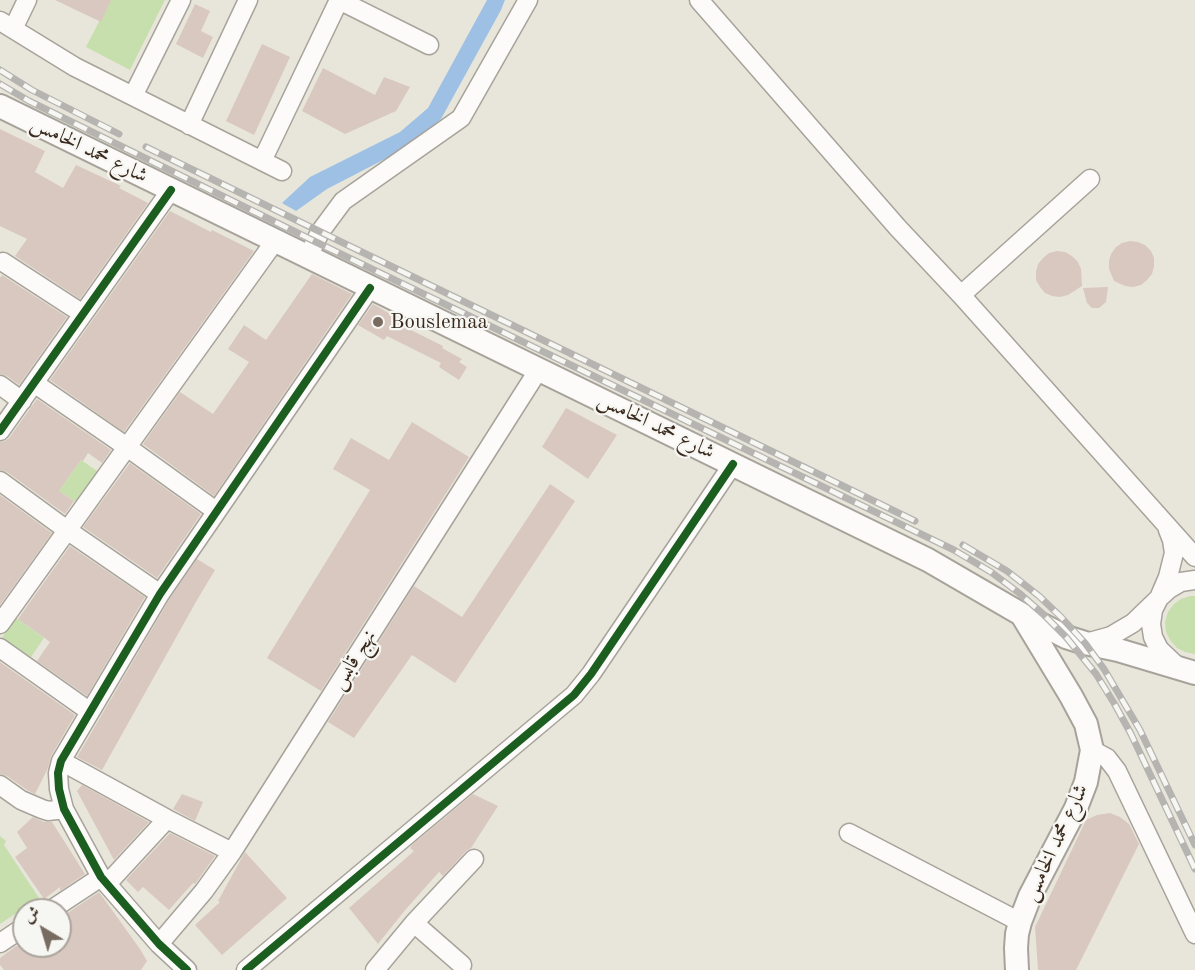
<!DOCTYPE html>
<meta charset="utf-8">
<style>
body{margin:0}
#map{position:relative;width:1195px;height:970px;overflow:hidden;background:#e8e6da;font-family:"Old Standard TT",Amiri,serif}
canvas{display:block}
.north{position:absolute;left:12px;top:898px;width:60px;height:60px;box-sizing:border-box;background:#f6f6f2;border:2px solid #aba49d;border-radius:50%;rotate:322deg;font-size:16px;font-weight:700;line-height:24px;text-align:center;color:#3b2a1e}
.north::after{content:'';display:block;margin:auto;width:21px;height:27px;background:#786c60;clip-path:polygon(50% 0,100% 100%,50% 72%,0 100%)}
</style>
<div id="map">
<canvas width="1195" height="970"></canvas>
<div class="north">ش</div>
</div>
<script>
const ctx = document.querySelector('canvas').getContext('2d');
ctx.lineJoin = 'round';
function paint(path, color) {
  ctx.fillStyle = color;
  ctx.fill(path, 'evenodd');
}
function shape(rows) {
  const path = new Path2D();
  for (const r of rows) {
    path.moveTo(r[0], r[1]);
    for (let i = 2; i < r.length; i += 2) path.lineTo(r[i], r[i + 1]);
  }
  return path;
}
function stroke(path, color, width, dash) {
  ctx.strokeStyle = color;
  ctx.lineWidth = width;
  ctx.lineCap = dash ? 'butt' : 'round';
  ctx.setLineDash(dash || []);
  ctx.stroke(path);
}
function drawText(font, color, halo, rows, align = 'center') {
  ctx.font = font + ' "Old Standard TT",Amiri,serif';
  ctx.lineWidth = 4.5;
  ctx.setLineDash([]);
  ctx.textBaseline = 'middle';
  ctx.strokeStyle = halo;
  ctx.fillStyle = color;
  for (const [text, x, y, turn = 0] of rows) {
    ctx.save();
    ctx.translate(x, y);
    ctx.rotate((+turn || 0) * Math.PI / 180);
    ctx.textAlign = isNaN(turn) ? turn : align;
    if (halo) ctx.strokeText(text, 0, 0);
    ctx.fillText(text, 0, 0);
    ctx.restore();
  }
}
const green = shape([
 [110,0,165,0,130,70,86,47],
 [81,460,100,473,79,504,59,491],
 [1190,596,1195,596,1195,654,1185,652,1177,648,1170,640,1166,632,1165,622,1168,612,1174,604,1181,599],
 [15,617,44,638,31,657,2,638],
 [0,836,6,841,4,845,39,898,0,924]
]);
const water = shape([
 [487,0,505,0,501,10,441,119,410,146,327,189,296,211,282,203,310,177,400,132,428,108]
]);
const building = shape([
 [55,0,111,0,101,22],
 [195,4,210,11,201,31,213,37,203,58,176,44],
 [262,44,290,57,254,135,226,121],
 [323,68,375,95,384,77,410,87,396,111,345,134,302,111],
 [0,129,45,151,35,172,63,188,76,165,121,186,119,188,148,203,80,299,15,256,27,239,0,226],
 [170,211,211,232,212,230,254,251,124,432,50,380],
 [1130,241,1138,242,1145,245,1151,251,1154,258,1154,266,1152,274,1147,280,1141,285,1133,287,1125,286,1114,281,1109,269,1109,261,1111,254,1116,247,1122,243],
 [1057,251,1065,252,1072,256,1078,262,1081,269,1082,286,1068,295,1060,297,1052,296,1045,293,1040,287,1036,280,1036,272,1038,264,1043,258,1049,253],
 [312,274,352,294,214,496,143,444,180,392,213,414,249,362,228,349,244,325,266,340],
 [2,275,67,317,19,385,7,376,0,374,0,278],
 [1108,287,1106,302,1099,308,1092,308,1087,303,1083,288],
 [373,304,397,318,395,322,443,346,442,348,462,359,459,362,467,367,459,380,439,367,441,363,387,336,384,340,358,325],
 [37,399,111,450,102,463,88,453,83,461,81,460,73,471,59,491,74,501,65,514,7,472,0,470,0,442,5,441,9,438],
 [566,408,617,435,588,479,542,447],
 [412,422,469,457,321,691,267,658,370,490,333,469,351,438,389,460],
 [130,463,201,514,157,578,83,527],
 [550,484,575,501,455,683,412,655,354,738,328,722,414,586,462,617],
 [0,495,52,533,0,605],
 [70,546,145,597,87,696,37,661,50,642,18,619],
 [197,559,215,570,197,600,102,770,77,757,169,600],
 [0,662,75,715,51,756,48,768,35,794,27,790,7,776,0,774],
 [82,785,149,822,114,860,77,791],
 [182,794,203,802,195,821,173,809],
 [473,794,498,806,471,848,466,851,443,876,439,872,406,909,378,944,349,908,414,851,410,848,412,845],
 [1110,813,1120,817,1129,824,1139,844,1076,970,1038,970,1035,927,1086,820,1097,815],
 [33,817,44,822,52,822,85,874,60,891,60,887,44,899,15,857,27,848,17,832],
 [170,833,215,856,195,884,193,883,169,910,143,887,138,892,126,880],
 [245,852,287,898,222,955,195,925,220,902,218,901],
 [99,892,140,949,147,961,141,970,4,970,0,965,0,958,16,946,60,946,60,918]
]);
const minor = shape([
 [699,0,898,228,961,295,1195,557],
 [0,21,75,67,282,171],
 [13,29,27,0],
 [133,96,181,0],
 [189,125,248,0],
 [262,161,339,0,429,45],
 [308,257,320,232,343,201,461,118,528,0],
 [3,262,83,314],
 [961,295,1090,179],
 [34,383,127,447,216,511],
 [0,385,22,401],
 [0,431,171,190],
 [0,481,67,530,160,594],
 [0,624,275,241],
 [1086,643,1111,636,1133,623,1159,598,1168,577,1174,553,1172,540,1168,530],
 [0,648,89,711],
 [1179,668,1159,649,1153,637,1151,624,1153,610,1159,598,1169,589,1181,582,1195,580],
 [1092,750,1107,758,1117,771,1195,934],
 [61,761,167,819,232,852],
 [0,785,21,800,42,809,48,811,64,809],
 [849,833,1020,922],
 [107,884,167,819],
 [51,910,101,877],
 [414,923,462,965],
 [0,943,24,927],
 [159,944,204,891,232,852,539,369],
 [187,970,159,944,101,877,64,809,59,789,58,773,61,761,160,594,370,288],
 [246,970,574,695,591,674,733,464],
 [375,970,414,923,474,859]
]);
const major = shape([
 [0,106,928,560,1021,614,1066,637,1085,643,1118,650,1195,673],
 [1017,970,1016,948,1017,934,1020,922,1030,896,1076,808,1086,782,1092,750,1086,724,1071,696,1022,615]
]);
const rail = shape([
 [0,70,32,90,119,134],
 [0,84,29,101,316,242,954,550,991,572,1019,593,1043,614,1066,637,1096,674,1114,703,1131,734,1195,869],
 [146,147,915,521],
 [963,545,1007,571,1039,596,1061,617,1085,643,1104,669,1140,730,1195,845]
]);
const cycleway = shape([
 [0,431,171,190],
 [187,970,159,944,101,877,64,809,59,789,58,773,61,761,160,594,370,288],
 [246,970,574,695,591,674,733,464]
]);
const markers = [
 [378,322,6,"#786c60"]
];
const streetNames = [
 ["شارع محمد الخامس",89,150,26],
 ["شارع محمد الخامس",656,426,26],
 ["نهج قابس",354,660,-58],
 ["شارع محمد الخامس",1056,843,-65]
];
const poiNames = [
 ["Bouslemaa",390,322]
];
paint(green, '#c6dfad');
paint(water, '#9dc0e4');
paint(building, '#d9c8c0');
stroke(minor, '#a7a39b', 21);
stroke(major, '#a7a39b', 26);
stroke(minor, '#fcfbf9', 18);
stroke(major, '#fcfbf9', 22);
stroke(rail, '#b6b4b0', 7);
stroke(rail, '#f6f6f2', 4.5, [14]);
stroke(cycleway, '#1b5e20', 8);
for (const [x, y, r, color] of markers) {
  const dot = new Path2D();
  dot.arc(x, y, r, 0, 2 * Math.PI);
  ctx.fillStyle = color;
  ctx.fill(dot);
  stroke(dot, '#f6f6f2', 2);
}
drawText('21px', '#3b2a1e', '#f6f6f2', streetNames);
drawText('21px', '#3b2a1e', '#f6f6f2', poiNames, 'left');
</script>
